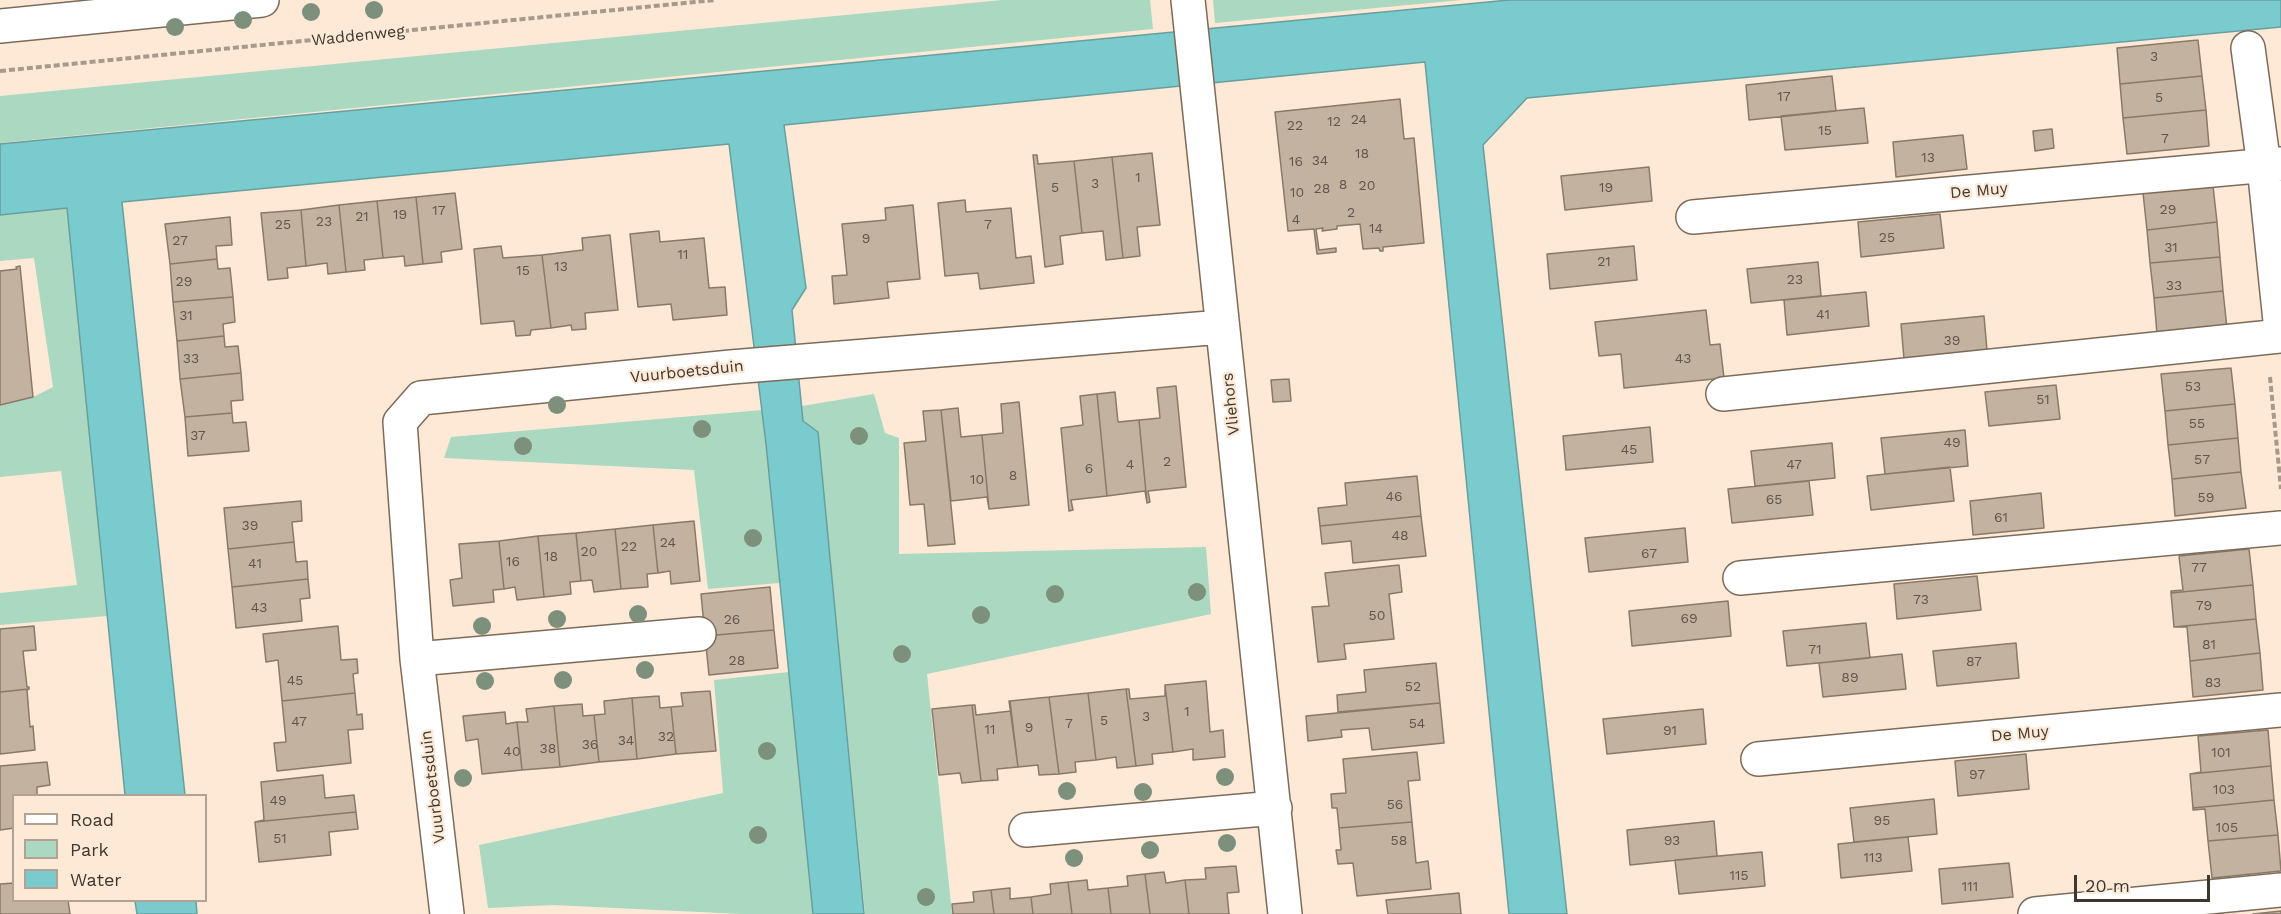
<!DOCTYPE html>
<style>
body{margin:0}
#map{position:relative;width:2281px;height:914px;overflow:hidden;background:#fde9d6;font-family:"Work Sans",sans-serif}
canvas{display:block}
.legend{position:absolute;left:12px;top:794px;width:195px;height:108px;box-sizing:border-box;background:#fde9d6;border:2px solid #b1a293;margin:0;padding:8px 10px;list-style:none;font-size:18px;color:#3e372f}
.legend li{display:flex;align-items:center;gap:12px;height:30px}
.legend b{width:30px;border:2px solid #b1a293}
.scale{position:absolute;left:2074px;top:875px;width:136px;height:27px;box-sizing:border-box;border:3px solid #3e372f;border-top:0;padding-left:8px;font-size:18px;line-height:21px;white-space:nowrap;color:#3e372f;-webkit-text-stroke:4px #fde9d6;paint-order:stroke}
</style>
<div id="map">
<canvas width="2281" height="914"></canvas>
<ul class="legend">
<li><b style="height:8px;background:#fff"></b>Road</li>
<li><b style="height:16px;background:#aad8c1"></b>Park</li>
<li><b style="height:16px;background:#7acbce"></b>Water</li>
</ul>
<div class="scale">20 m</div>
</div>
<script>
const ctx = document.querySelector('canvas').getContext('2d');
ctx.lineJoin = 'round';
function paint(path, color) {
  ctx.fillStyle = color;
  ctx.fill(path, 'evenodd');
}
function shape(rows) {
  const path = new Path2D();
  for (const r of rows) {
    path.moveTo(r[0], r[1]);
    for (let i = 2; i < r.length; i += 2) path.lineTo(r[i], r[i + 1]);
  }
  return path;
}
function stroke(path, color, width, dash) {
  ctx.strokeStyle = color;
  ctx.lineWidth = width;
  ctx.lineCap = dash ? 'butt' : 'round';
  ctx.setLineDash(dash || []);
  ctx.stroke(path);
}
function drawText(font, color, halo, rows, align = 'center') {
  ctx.font = font + ' "Work Sans",sans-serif';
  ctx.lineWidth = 4.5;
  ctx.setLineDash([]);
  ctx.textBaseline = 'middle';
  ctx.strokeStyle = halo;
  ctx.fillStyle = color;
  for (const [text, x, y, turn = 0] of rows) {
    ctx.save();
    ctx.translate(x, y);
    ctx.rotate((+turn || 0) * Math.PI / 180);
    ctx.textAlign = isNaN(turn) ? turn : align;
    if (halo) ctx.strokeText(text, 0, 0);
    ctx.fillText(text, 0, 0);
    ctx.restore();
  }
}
const green = shape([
 [1002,0,1150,0,1153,29,0,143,0,96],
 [1213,0,1462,0,1215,23],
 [67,208,107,616,0,625,0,593,77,585,61,471,0,477,0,405,33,397,53,387,34,258,0,261,0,215],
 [874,394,885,433,899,438,899,554,1206,547,1211,614,927,674,952,914,865,914,818,432,803,422,802,406],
 [762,410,780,583,708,589,694,470,444,458,451,437],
 [789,672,813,914,742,914,553,905,488,908,479,845,723,793,714,680]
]);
const water = shape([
 [1509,0,2281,0,2281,27,1527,98,1483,145,1567,914,1509,914,1425,62,784,125,806,288,792,310,803,421,818,432,864,914,813,914,766,444,729,144,122,202,185,795,125,795,67,208,0,215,0,144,1509,0],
 [135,901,196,901,197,914,137,914,135,901]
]);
const building = shape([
 [2198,40,2202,76,2120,84,2117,48,2198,40],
 [1832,76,1836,111,1749,120,1746,85,1832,76],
 [2202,76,2206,110,2123,118,2120,84,2202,76],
 [1400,99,1404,139,1414,138,1424,243,1383,247,1383,251,1380,251,1379,248,1363,249,1360,224,1337,226,1337,229,1322,231,1323,228,1316,229,1319,250,1336,248,1336,252,1317,254,1314,229,1288,231,1275,112,1400,99],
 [1864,108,1868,143,1785,150,1781,116,1864,108],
 [2206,110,2209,146,2127,154,2123,118,2206,110],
 [2052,129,2054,148,2035,151,2033,131,2052,129],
 [1963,135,1967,169,1896,177,1893,142,1963,135],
 [1152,153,1160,225,1137,227,1140,256,1123,258,1112,157,1152,153],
 [1033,155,1037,155,1038,164,1074,161,1082,233,1060,236,1063,264,1045,267,1033,155],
 [1112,157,1123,258,1106,260,1103,231,1082,233,1074,161,1112,157],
 [1649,167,1652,201,1565,210,1561,176,1649,167],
 [2213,186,2217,222,2147,230,2143,193,2213,186],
 [455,193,462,249,441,252,442,262,423,264,416,197,455,193],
 [416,197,423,264,405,266,404,256,383,258,377,201,416,197],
 [965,200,966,212,1011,208,1016,258,1031,256,1034,283,980,289,978,273,945,276,938,203,965,200],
 [377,201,383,258,364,260,365,270,346,272,339,205,377,201],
 [339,205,346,272,328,274,327,263,306,266,301,210,339,205],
 [913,205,920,279,887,282,889,298,834,304,832,276,847,275,842,224,886,220,885,208,913,205],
 [301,210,306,266,287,268,288,278,268,280,261,213,301,210],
 [1940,214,1944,248,1861,257,1858,222,1940,214],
 [230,217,232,245,216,246,217,259,170,264,165,224,230,217],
 [2217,222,2220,257,2150,263,2147,230,2217,222],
 [659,231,660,242,704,238,709,288,725,287,727,315,673,320,671,304,638,307,630,234,659,231],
 [610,235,618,310,585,313,586,329,572,330,571,325,551,328,542,255,583,250,582,238,610,235],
 [501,246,503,258,542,255,551,328,531,330,530,335,516,336,514,321,481,324,474,249,501,246],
 [1634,246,1637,280,1550,289,1547,254,1634,246],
 [2220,257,2223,291,2154,298,2150,263,2220,257],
 [217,259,218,269,230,268,233,297,173,302,170,264,217,259],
 [1818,262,1821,296,1751,303,1747,269,1818,262],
 [20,266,33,397,0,405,0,271,17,269,16,267,20,266],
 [2223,291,2227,328,2157,334,2154,298,2223,291],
 [1866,292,1869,326,1787,335,1784,300,1866,292],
 [233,297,235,322,223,324,224,336,177,341,173,302,233,297],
 [1706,310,1710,345,1720,344,1724,378,1624,388,1621,354,1599,356,1595,322,1706,310],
 [1984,316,1987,350,1904,359,1901,324,1984,316],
 [224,336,225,347,238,346,241,373,180,379,177,341,224,336],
 [2231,368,2235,404,2165,411,2161,374,2231,368],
 [241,373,243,400,231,401,232,413,185,417,180,379,241,373],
 [1289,379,1291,401,1273,402,1271,380,1289,379],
 [2056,385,2060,419,1989,426,1985,392,2056,385],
 [1176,386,1186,487,1148,491,1150,502,1147,503,1139,420,1160,418,1157,388,1176,386],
 [1115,392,1118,422,1139,420,1147,503,1145,491,1107,496,1097,394,1115,392],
 [1097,394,1107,496,1071,500,1073,510,1069,511,1061,428,1083,425,1080,396,1097,394],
 [1019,402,1029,505,989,509,982,435,1003,433,1001,404,1019,402],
 [2235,404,2238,438,2168,445,2165,411,2235,404],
 [958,408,961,437,982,435,989,509,987,497,951,501,941,410,958,408],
 [941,410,955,544,928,546,924,504,910,505,904,443,926,441,923,411,941,410],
 [232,413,233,423,246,422,249,451,188,456,185,417,232,413],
 [1650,427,1653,462,1566,470,1563,436,1650,427],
 [1965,430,1968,466,1885,474,1881,438,1965,430],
 [2238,438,2241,472,2172,479,2168,445,2238,438],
 [1832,443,1835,478,1755,486,1751,451,1832,443],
 [1950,467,1954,501,1871,510,1867,476,1950,467],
 [2241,472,2246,508,2175,516,2172,479,2241,472],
 [1417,476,1421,516,1320,526,1318,508,1347,505,1345,483,1417,476],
 [1809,481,1813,515,1732,523,1728,489,1809,481],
 [2041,493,2044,528,1973,535,1970,501,2041,493],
 [301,501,302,521,292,522,294,542,228,549,224,508,301,501],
 [1421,516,1426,556,1353,563,1351,541,1322,544,1320,526,1421,516],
 [694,521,700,581,671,584,670,571,658,573,653,525,694,521],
 [653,525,658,573,647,574,648,587,621,589,615,529,653,525],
 [1685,528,1688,562,1589,572,1585,538,1685,528],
 [615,529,621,589,594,592,592,580,581,581,576,533,615,529],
 [576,533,581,581,570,582,571,594,544,597,538,536,576,533],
 [538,536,544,597,517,600,515,587,504,589,499,541,538,536],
 [499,541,504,589,493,590,494,602,453,606,450,580,462,578,459,544,499,541],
 [294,542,296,562,307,561,308,579,232,587,228,549,294,542],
 [2249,549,2253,585,2171,593,2171,591,2183,590,2179,556,2249,549],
 [1399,565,1402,592,1389,594,1394,639,1344,644,1346,659,1318,662,1312,607,1329,606,1325,573,1399,565],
 [1977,576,1981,610,1897,619,1894,584,1977,576],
 [308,579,310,598,300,599,302,621,236,628,232,587,308,579],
 [2253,585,2256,619,2174,627,2171,593,2253,585],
 [770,587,774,630,705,636,701,594,770,587],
 [1728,601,1731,636,1632,646,1629,611,1728,601],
 [2256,619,2260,653,2190,661,2187,627,2174,627,2256,619],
 [1866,623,1870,658,1787,666,1783,631,1866,623],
 [34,626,36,650,23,651,27,687,29,687,29,689,0,692,0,629,34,626],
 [338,626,341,660,357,659,358,673,353,674,355,693,282,701,278,660,266,662,263,634,338,626],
 [774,630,778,668,709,675,705,636,774,630],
 [2016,643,2019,678,1937,686,1933,651,2016,643],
 [2260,653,2263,690,2193,697,2190,661,2260,653],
 [1902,654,1906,689,1823,697,1819,663,1902,654],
 [1436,663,1440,703,1338,712,1337,695,1366,692,1364,670,1436,663],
 [1206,681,1210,732,1223,730,1225,757,1193,760,1193,749,1173,752,1165,685,1206,681],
 [1165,685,1173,752,1152,754,1153,764,1136,766,1126,689,1129,689,1130,699,1165,696,1165,685],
 [29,689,27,690,30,727,33,726,35,750,0,754,0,692,29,689],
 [1126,689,1136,766,1117,768,1116,757,1096,760,1088,693,1126,689],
 [710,691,716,751,676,754,671,707,683,706,681,693,710,691],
 [355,693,357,715,362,714,363,729,348,730,351,763,277,771,274,743,286,742,282,701,355,693],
 [1088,693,1096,760,1075,762,1076,772,1059,774,1049,697,1088,693],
 [659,696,660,708,671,707,676,754,637,759,632,698,659,696],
 [1049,697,1059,774,1039,775,1038,765,1018,767,1010,701,1049,697],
 [632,698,637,759,599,762,594,715,605,714,604,701,632,698],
 [1009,701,1018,767,997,769,998,780,981,781,972,705,975,705,976,715,1011,711,1009,701],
 [1440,703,1444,743,1372,750,1369,728,1341,730,1342,737,1308,741,1306,716,1440,703],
 [582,704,583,716,594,715,599,762,560,767,554,706,582,704],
 [972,705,981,781,962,783,960,773,939,775,932,709,972,705],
 [554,706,560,767,522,770,517,722,528,722,526,709,554,706],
 [1703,709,1706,744,1607,754,1603,719,1703,709],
 [505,712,506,724,517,722,522,770,482,774,478,739,466,741,463,716,505,712],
 [2268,730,2271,766,2190,774,2201,772,2198,736,2268,730],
 [1417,752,1420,780,1408,781,1412,822,1339,828,1337,808,1332,808,1331,794,1346,793,1343,759,1417,752],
 [2026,754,2029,789,1958,796,1955,761,2026,754],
 [47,762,50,785,37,787,37,796,14,796,14,828,0,830,0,766,47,762],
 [2271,766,2274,800,2193,808,2190,774,2271,766],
 [323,775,325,798,354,795,356,812,255,822,264,820,261,782,323,775],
 [1934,799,1937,834,1854,842,1850,808,1934,799],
 [2274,800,2278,835,2208,841,2205,809,2193,810,2193,808,2274,800],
 [356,812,358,829,329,832,331,855,259,862,255,822,356,812],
 [1714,821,1717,856,1630,865,1627,830,1714,821],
 [1412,822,1416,863,1428,861,1431,889,1357,896,1353,863,1338,864,1336,850,1341,850,1339,828,1412,822],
 [2278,835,2281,871,2212,878,2208,841,2278,835],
 [1908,837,1912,871,1841,878,1838,844,1908,837],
 [1762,852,1765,886,1679,894,1675,860,1762,852],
 [2009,863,2013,897,1942,904,1939,869,2009,863],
 [1236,866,1239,892,1227,893,1229,914,1189,914,1185,880,1206,879,1205,868,1236,866],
 [1164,872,1166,883,1185,880,1189,914,1150,914,1145,874,1164,872],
 [1145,874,1150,914,1111,914,1108,888,1128,886,1127,876,1145,874],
 [1087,880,1088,890,1108,888,1111,914,1072,914,1068,882,1087,880],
 [1068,882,1072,914,1033,914,1031,897,1051,894,1050,884,1068,882],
 [14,883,14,900,68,900,70,914,0,914,0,884,14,883],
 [1010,888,1010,899,1031,897,1033,914,994,914,991,890,1010,888],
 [991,890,994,914,953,914,952,904,974,902,973,892,991,890],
 [1459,893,1461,914,1388,914,1386,900,1459,893],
 [2281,911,2281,914,2253,914,2281,911]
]);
const path = shape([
 [0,71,715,0],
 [2270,377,2281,489]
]);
const street = shape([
 [1188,0,1285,914],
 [2248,48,2264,166,2281,331],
 [1693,217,2281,164],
 [1723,394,2281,336],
 [1740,578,2281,528],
 [417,659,699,634],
 [1758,759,2281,710],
 [1026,830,1275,808],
 [447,914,417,659,400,422,421,398,731,367,1222,327],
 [2035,914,2281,890]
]);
const secondary = shape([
 [0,26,262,0]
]);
const trees = [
 [374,10],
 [311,12],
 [243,20],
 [175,27],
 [557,405],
 [702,429],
 [859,436],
 [523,446],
 [753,538],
 [1197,592],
 [1055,594],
 [638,614],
 [981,615],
 [557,619],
 [482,626],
 [902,654],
 [645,670],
 [563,680],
 [485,681],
 [767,751],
 [1225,777],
 [463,778],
 [1067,791],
 [1143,792],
 [758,835],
 [1227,843],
 [1150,850],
 [1074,858],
 [926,897]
];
const numberNames = [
 ["3",2154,57],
 ["17",1784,97],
 ["5",2159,98],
 ["24",1359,120],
 ["12",1334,122],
 ["22",1295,126],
 ["15",1825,131],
 ["7",2165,139],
 ["18",1362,154],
 ["13",1928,158],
 ["34",1320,161],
 ["16",1296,162],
 ["1",1138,178],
 ["3",1095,184],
 ["8",1343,185],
 ["20",1367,186],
 ["5",1055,188],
 ["19",1606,188],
 ["28",1322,189],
 ["10",1297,193],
 ["29",2168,210],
 ["17",439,211],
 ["2",1351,213],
 ["19",400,215],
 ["21",362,217],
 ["4",1296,220],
 ["23",324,222],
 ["25",283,225],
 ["7",988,225],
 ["14",1376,229],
 ["25",1887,238],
 ["9",866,239],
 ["27",180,241],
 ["31",2171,248],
 ["11",683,255],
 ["21",1604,262],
 ["13",561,267],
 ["15",523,271],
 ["23",1795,280],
 ["29",184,282],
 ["33",2174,286],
 ["41",1823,315],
 ["31",186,316],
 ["39",1952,341],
 ["33",191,359],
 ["43",1683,359],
 ["53",2193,387],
 ["51",2043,400],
 ["55",2197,424],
 ["37",198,436],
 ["49",1952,443],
 ["45",1629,450],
 ["57",2202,460],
 ["2",1167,462],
 ["4",1130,465],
 ["47",1794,465],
 ["6",1089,469],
 ["8",1013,476],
 ["10",977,480],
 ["46",1394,497],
 ["59",2206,498],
 ["65",1774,500],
 ["61",2001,518],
 ["39",250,526],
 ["48",1400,536],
 ["24",668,543],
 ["22",629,547],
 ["20",589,552],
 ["67",1649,554],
 ["18",551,557],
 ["16",513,562],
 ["41",255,564],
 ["77",2199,568],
 ["73",1921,600],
 ["79",2204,606],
 ["43",259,608],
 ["50",1377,616],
 ["69",1689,619],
 ["26",732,620],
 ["81",2209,645],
 ["71",1815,650],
 ["28",737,661],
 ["87",1974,662],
 ["89",1850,678],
 ["45",295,681],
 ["83",2213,683],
 ["52",1413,687],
 ["1",1187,712],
 ["3",1146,717],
 ["5",1104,721],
 ["47",299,722],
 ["7",1069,724],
 ["54",1417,724],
 ["9",1029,728],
 ["11",990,730],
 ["91",1670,731],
 ["32",666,737],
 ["34",626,741],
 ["36",590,745],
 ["38",548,749],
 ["40",512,752],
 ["101",2221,753],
 ["97",1977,775],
 ["103",2224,790],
 ["49",278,801],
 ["56",1395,805],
 ["95",1882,821],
 ["105",2227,828],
 ["51",280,839],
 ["58",1399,841],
 ["93",1672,841],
 ["113",1873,858],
 ["115",1739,876],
 ["111",1970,887]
];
const streetNames = [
 ["Waddenweg",358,36,-6],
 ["De Muy",1979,191,-5],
 ["Vuurboetsduin",687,372,-6],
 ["Vliehors",1231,404,-96],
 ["De Muy",2020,734,-5],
 ["Vuurboetsduin",433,787,-97]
];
paint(green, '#aad8c1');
paint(water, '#7acbce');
stroke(water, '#689f9e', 1.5);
paint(building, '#c4b2a0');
stroke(building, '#8a7968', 1.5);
stroke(street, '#7c6b5a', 36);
stroke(secondary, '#7c6b5a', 36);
stroke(path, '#a7998b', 4, [6, 3]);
stroke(street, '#fff', 33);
stroke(secondary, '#fff', 33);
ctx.fillStyle = '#7c907c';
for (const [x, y] of trees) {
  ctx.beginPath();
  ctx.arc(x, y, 9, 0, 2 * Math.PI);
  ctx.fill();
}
drawText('14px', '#60564b', null, numberNames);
drawText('16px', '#3e372f', '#fde9d6', streetNames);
</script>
